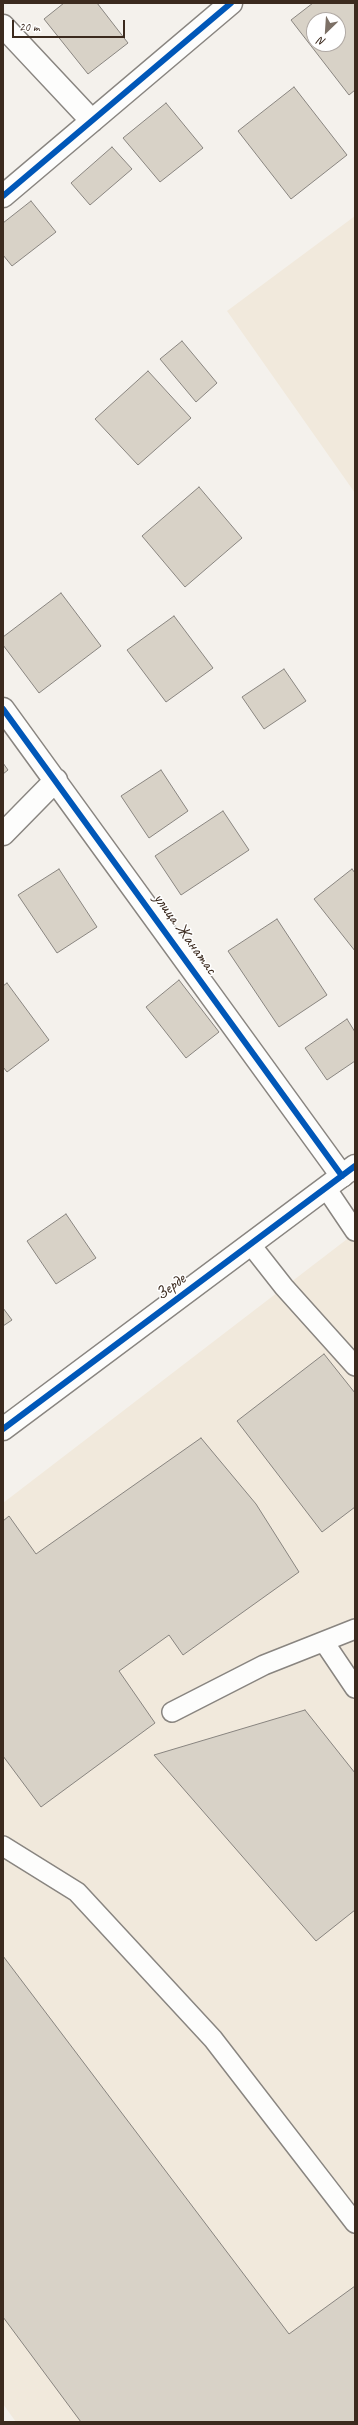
<!DOCTYPE html>
<meta charset="utf-8">
<style>
body{margin:0}
#map{position:relative;width:358px;height:2425px;overflow:hidden;background:#f4f1ec;font-family:Caveat,sans-serif}
canvas{display:block}
.frame{position:absolute;inset:0;border:4px solid #3b2a1e;pointer-events:none}
.north{position:absolute;left:306px;top:12px;width:40px;height:40px;box-sizing:border-box;background:#fff;border:1px solid #b1aaa5;border-radius:50%;rotate:205deg;font-size:11px;font-weight:700;line-height:16px;text-align:center;color:#3b2a1e}
.north::after{content:'';display:block;margin:auto;width:14px;height:18px;background:#7c7066;clip-path:polygon(50% 0,100% 100%,50% 72%,0 100%)}
.scale{position:absolute;left:12px;top:20px;width:113px;height:18px;box-sizing:border-box;border:2px solid #3b2a1e;border-top:0;padding-left:5px;font-size:12px;line-height:14px;white-space:nowrap;color:#3b2a1e;-webkit-text-stroke:3px #fff;paint-order:stroke}
</style>
<div id="map">
<canvas width="358" height="2425"></canvas>
<div class="frame"></div>
<div class="north">N</div>
<div class="scale">20 m</div>
</div>
<script>
const ctx = document.querySelector('canvas').getContext('2d');
ctx.lineJoin = 'round';
function paint(path, color) {
  ctx.fillStyle = color;
  ctx.fill(path, 'evenodd');
}
function shape(rows) {
  const path = new Path2D();
  for (const r of rows) {
    path.moveTo(r[0], r[1]);
    for (let i = 2; i < r.length; i += 2) path.lineTo(r[i], r[i + 1]);
  }
  return path;
}
function stroke(path, color, width, dash) {
  ctx.strokeStyle = color;
  ctx.lineWidth = width;
  ctx.lineCap = dash ? 'butt' : 'round';
  ctx.setLineDash(dash || []);
  ctx.stroke(path);
}
function drawText(font, color, halo, rows, align = 'center') {
  ctx.font = font + ' Caveat,sans-serif';
  ctx.lineWidth = 3;
  ctx.setLineDash([]);
  ctx.textBaseline = 'middle';
  ctx.strokeStyle = halo;
  ctx.fillStyle = color;
  for (const [text, x, y, turn = 0] of rows) {
    ctx.save();
    ctx.translate(x, y);
    ctx.rotate((+turn || 0) * Math.PI / 180);
    ctx.textAlign = isNaN(turn) ? turn : align;
    if (halo) ctx.strokeText(text, 0, 0);
    ctx.fillText(text, 0, 0);
    ctx.restore();
  }
}
const built = shape([
 [355,216,355,493,227,311],
 [355,1233,355,2422,16,2422,3,2404,3,1503]
]);
const building = shape([
 [64,3,97,3,128,43,88,74,44,19,64,3],
 [313,3,355,3,355,90,349,95,291,20,313,3],
 [314,20,338,20,338,44,314,44,314,20],
 [294,87,347,155,291,199,238,131,294,87],
 [166,103,203,148,160,182,123,138,166,103],
 [112,147,132,169,90,205,71,183,112,147],
 [31,201,56,232,12,266,3,255,3,223,31,201],
 [182,341,217,383,196,402,160,359,182,341],
 [148,371,191,418,138,465,95,419,148,371],
 [199,487,242,538,185,587,142,536,199,487],
 [61,593,101,646,39,693,3,645,3,637,61,593],
 [174,616,213,668,166,702,127,650,174,616],
 [284,669,306,701,264,729,242,697,284,669],
 [3,763,8,770,3,774,3,763],
 [161,770,188,811,149,838,121,796,161,770],
 [223,811,249,850,181,895,155,856,223,811],
 [59,869,97,927,57,953,18,895,59,869],
 [352,869,355,873,355,951,314,899,352,869],
 [277,919,327,995,279,1027,228,951,277,919],
 [179,980,219,1032,186,1058,146,1007,179,980],
 [7,983,49,1040,7,1072,3,1067,3,986,7,983],
 [347,1019,355,1032,355,1061,327,1080,305,1048,347,1019],
 [66,1214,96,1258,56,1284,27,1241,66,1214],
 [3,1308,12,1320,3,1326,3,1308],
 [324,1354,355,1393,355,1507,322,1532,237,1421,324,1354],
 [201,1438,256,1504,299,1572,183,1655,169,1635,119,1671,155,1723,41,1807,3,1756,3,1521,9,1516,36,1554,201,1438],
 [305,1710,355,1773,355,1910,316,1941,154,1755,305,1710],
 [3,1956,289,2334,355,2286,355,2422,81,2422,3,2317,3,1956]
]);
const lane = shape([
 [326,1188,355,1231],
 [251,1245,284,1287,355,1366],
 [324,1642,355,1688],
 [172,1712,264,1665,355,1629],
 [3,1846,77,1892,213,2039,355,2223]
]);
const street = shape([
 [3,26,92,121],
 [3,196,231,3],
 [3,709,342,1176],
 [3,834,56,780]
]);
const secondary = shape([
 [3,1429,355,1166]
]);
const cycleway = shape([
 [3,196,231,3],
 [3,709,342,1176],
 [3,1429,355,1166]
]);
const streetNames = [
 ["улица Жанатас",185,934,54],
 ["Зерде",171,1287,-37]
];
paint(built, '#f1e9dc');
paint(building, '#d8d2c7');
stroke(building, '#898580', 1);
stroke(lane, '#898580', 22);
stroke(street, '#898580', 25);
stroke(secondary, '#898580', 25);
stroke(lane, '#fdfdfc', 19);
stroke(street, '#fdfdfc', 22);
stroke(secondary, '#fdfdfc', 22);
stroke(cycleway, '#0057b8', 6);
drawText('17px', '#3b2a1e', '#fff', streetNames);
</script>
